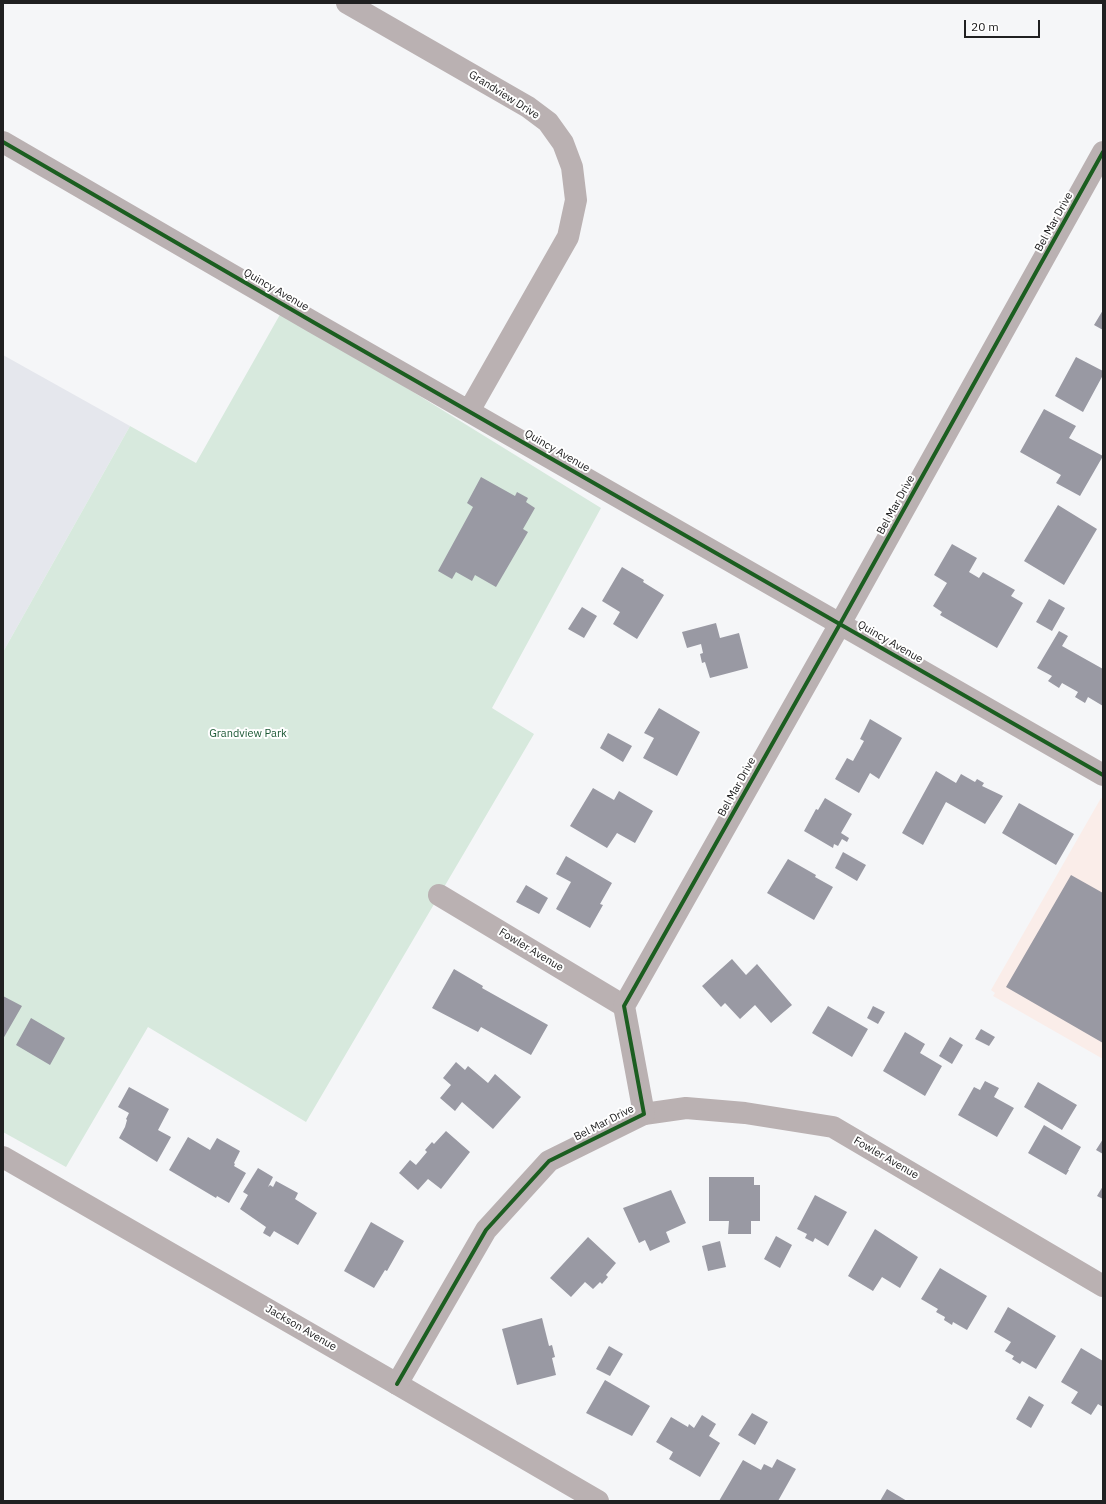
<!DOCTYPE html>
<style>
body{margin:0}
#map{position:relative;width:1106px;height:1504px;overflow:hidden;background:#f5f6f8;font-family:"IBM Plex Sans",sans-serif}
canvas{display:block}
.frame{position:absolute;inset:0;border:4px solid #202021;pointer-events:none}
.scale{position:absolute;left:964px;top:20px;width:76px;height:18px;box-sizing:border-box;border:2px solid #202021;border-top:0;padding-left:5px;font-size:12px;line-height:14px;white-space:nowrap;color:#202021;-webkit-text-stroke:3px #fff;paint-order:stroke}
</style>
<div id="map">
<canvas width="1106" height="1504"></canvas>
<div class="frame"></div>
<div class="scale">20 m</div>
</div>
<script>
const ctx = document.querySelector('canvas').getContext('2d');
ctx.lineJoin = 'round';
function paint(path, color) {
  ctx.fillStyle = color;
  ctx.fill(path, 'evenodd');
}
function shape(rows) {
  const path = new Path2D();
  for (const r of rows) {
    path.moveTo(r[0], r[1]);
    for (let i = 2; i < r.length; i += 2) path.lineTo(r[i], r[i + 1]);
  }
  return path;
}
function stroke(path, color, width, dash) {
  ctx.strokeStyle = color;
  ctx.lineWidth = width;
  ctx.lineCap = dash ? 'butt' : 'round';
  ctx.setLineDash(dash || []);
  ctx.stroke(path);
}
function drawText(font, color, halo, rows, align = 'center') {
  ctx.font = font + ' "IBM Plex Sans",sans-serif';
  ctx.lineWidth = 4;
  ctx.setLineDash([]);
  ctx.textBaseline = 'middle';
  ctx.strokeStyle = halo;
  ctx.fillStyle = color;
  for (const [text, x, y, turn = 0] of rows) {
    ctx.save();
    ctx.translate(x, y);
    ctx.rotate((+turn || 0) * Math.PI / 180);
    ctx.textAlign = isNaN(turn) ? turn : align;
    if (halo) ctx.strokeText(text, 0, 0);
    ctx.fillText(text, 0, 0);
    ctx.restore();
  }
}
const commercial = shape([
 [1101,798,1103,799,1103,1059,993,996,995,993,991,990]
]);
const built = shape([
 [3,355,130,426,3,652]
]);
const green = shape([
 [282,311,601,508,492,708,534,734,306,1122,148,1027,66,1167,3,1132,3,652,130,426,196,463]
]);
const building = shape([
 [1103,310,1103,330,1094,325],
 [1076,357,1103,371,1103,375,1083,412,1055,396],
 [1044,409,1076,426,1069,438,1103,456,1080,496,1056,483,1061,475,1020,452],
 [481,477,515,496,517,492,528,498,526,502,535,508,523,529,528,532,496,587,475,575,472,581,456,572,452,579,438,571,473,507,467,503],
 [1058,505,1097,529,1064,585,1024,561],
 [952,544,977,558,969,572,979,578,983,572,1015,590,1011,596,1023,603,997,648,940,615,942,612,933,606,947,583,934,575],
 [622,567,644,580,643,582,664,595,637,639,613,624,620,612,602,601],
 [1049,599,1065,608,1052,631,1036,622],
 [582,607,597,616,584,638,568,629],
 [716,623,720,638,739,633,748,668,710,678,705,662,702,663,700,654,703,653,701,644,687,648,682,632],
 [1059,631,1068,636,1062,646,1103,669,1103,706,1088,697,1085,703,1075,697,1078,692,1062,683,1059,688,1048,681,1052,676,1037,668],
 [659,708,700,732,677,776,643,758,654,738,644,733],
 [870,719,902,738,879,779,870,773,859,793,835,779,847,758,853,761,864,741,860,739],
 [608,733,632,746,623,762,600,748],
 [936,771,956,783,961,774,975,782,977,779,984,783,982,786,1003,796,985,824,946,802,923,845,902,833],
 [593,788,614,800,619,791,653,811,635,843,617,833,607,848,570,826],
 [825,798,852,814,841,833,849,838,847,842,842,839,838,846,834,844,833,848,804,831,816,809,818,810],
 [1019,803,1074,834,1056,865,1002,833],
 [843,852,866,865,857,881,835,868],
 [566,856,612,883,600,904,603,905,590,928,556,909,571,882,556,874],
 [788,859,816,875,815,877,833,887,814,920,767,893],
 [1071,875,1103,893,1103,1043,1006,987],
 [526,885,548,898,539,914,516,902],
 [732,959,746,975,757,964,792,1005,771,1023,755,1005,740,1019,725,1003,721,1007,702,986],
 [454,969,483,986,482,988,548,1025,531,1055,481,1027,478,1032,432,1008],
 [3,996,22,1006,3,1039],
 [828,1006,868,1029,852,1057,812,1033],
 [873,1006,885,1012,878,1024,867,1018],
 [31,1018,65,1038,50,1065,16,1045],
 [981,1029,995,1037,989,1046,975,1039],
 [905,1032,925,1044,920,1053,942,1066,925,1096,883,1071],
 [950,1037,963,1045,952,1064,939,1056],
 [456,1062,465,1070,468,1066,488,1083,495,1074,521,1097,493,1129,462,1102,455,1111,440,1098,451,1085,443,1078],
 [985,1081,999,1088,994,1097,1014,1108,997,1137,958,1115,974,1087,980,1090],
 [1038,1082,1077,1105,1062,1130,1024,1107],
 [129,1087,169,1109,158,1130,171,1137,157,1162,119,1138,125,1127,127,1120,126,1119,129,1113,118,1107],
 [1044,1125,1081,1147,1068,1170,1069,1170,1066,1175,1028,1153],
 [446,1131,470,1152,441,1189,428,1179,418,1190,399,1173,410,1160,416,1165,427,1152,425,1150,432,1142,434,1144],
 [188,1137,210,1150,217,1138,240,1151,234,1163,235,1164,234,1166,246,1173,229,1203,217,1196,216,1198,169,1170],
 [1103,1139,1103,1154,1096,1150],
 [258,1168,273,1177,268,1187,270,1185,273,1187,276,1181,298,1193,295,1199,317,1213,298,1245,274,1231,270,1237,263,1233,266,1227,240,1209,248,1195,243,1192],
 [709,1177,754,1177,754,1185,760,1185,760,1221,751,1221,751,1234,728,1234,729,1221,709,1221],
 [1103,1186,1103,1199,1097,1196],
 [671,1190,686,1223,666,1232,670,1242,650,1251,645,1240,639,1243,623,1208],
 [815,1195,847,1212,828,1246,815,1238,813,1242,805,1238,807,1234,797,1229],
 [371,1222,404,1241,387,1271,385,1270,374,1288,344,1271],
 [875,1229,918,1257,900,1288,882,1277,873,1291,848,1276],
 [776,1236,792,1245,780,1268,764,1259],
 [588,1237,616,1263,606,1275,608,1277,602,1284,600,1282,593,1289,585,1282,571,1297,550,1278],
 [720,1241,726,1267,708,1271,702,1246],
 [940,1268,987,1296,967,1330,953,1322,952,1325,944,1320,945,1317,936,1312,938,1309,921,1299],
 [1008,1307,1056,1336,1036,1369,1022,1361,1020,1364,1012,1359,1014,1356,1005,1351,1011,1342,994,1332],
 [542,1318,549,1346,552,1345,555,1357,552,1358,556,1375,517,1385,502,1329],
 [609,1346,623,1354,610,1376,596,1369],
 [1081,1348,1103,1361,1103,1407,1098,1404,1091,1415,1071,1403,1078,1392,1061,1382],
 [605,1380,650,1406,632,1436,586,1413],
 [1029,1396,1044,1405,1031,1428,1016,1419],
 [752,1413,768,1422,755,1445,738,1435],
 [702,1415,716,1424,709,1436,720,1443,700,1477,669,1459,673,1452,656,1442,671,1417,688,1427,689,1424,694,1428],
 [777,1459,796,1469,778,1501,719,1501,743,1460,761,1470,764,1464,772,1468],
 [887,1489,907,1501,880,1501]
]);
const minor = shape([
 [347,3,528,107,548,122,563,143,572,167,576,200,568,237,469,411],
 [3,142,313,322,840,624,1103,152],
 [439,895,624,1006],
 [644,1114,686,1108,745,1113,833,1127,1103,1286],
 [397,1384,598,1501]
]);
const tertiary = shape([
 [3,1157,397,1384,486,1230,549,1161,644,1114,624,1006,840,624,1103,775]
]);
const cycleway = shape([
 [3,142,313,322,1103,775],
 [397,1384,486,1230,549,1161,644,1114,624,1006,840,624,1103,152]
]);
const streetNames = [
 ["Grandview Drive",504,95,32],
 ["Bel Mar Drive",1054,222,-61],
 ["Quincy Avenue",276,290,30],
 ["Quincy Avenue",557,451,30],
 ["Bel Mar Drive",896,505,-61],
 ["Quincy Avenue",890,642,30],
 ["Bel Mar Drive",737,787,-61],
 ["Fowler Avenue",531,950,31],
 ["Bel Mar Drive",604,1123,-27],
 ["Fowler Avenue",886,1158,30],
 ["Jackson Avenue",301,1328,30]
];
const parkNames = [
 ["Grandview Park",248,734]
];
paint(commercial, '#faede9');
paint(built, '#e5e7ed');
paint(green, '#d7e9dd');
paint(building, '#9999a3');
stroke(minor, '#bab1b2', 22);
stroke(tertiary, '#bab1b2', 22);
stroke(cycleway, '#1b5e20', 4);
drawText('11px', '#202021', '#fff', streetNames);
drawText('11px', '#1b5834', '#fff', parkNames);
</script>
